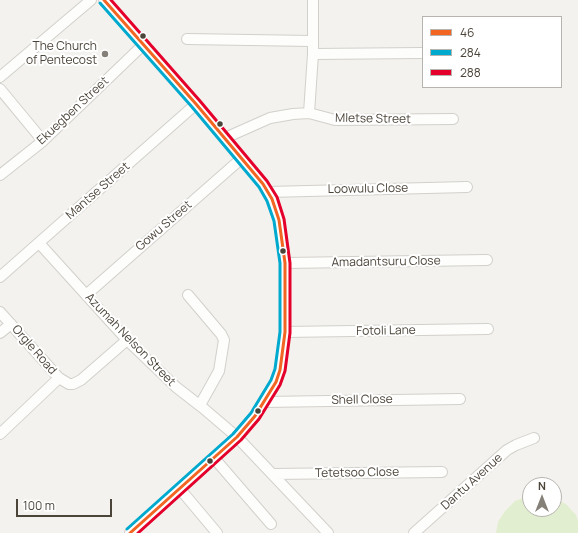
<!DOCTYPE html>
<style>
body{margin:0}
#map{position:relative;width:578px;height:533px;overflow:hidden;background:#f4f2ee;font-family:Manrope,sans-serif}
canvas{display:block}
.legend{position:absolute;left:422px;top:16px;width:140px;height:72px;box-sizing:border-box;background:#fff;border:1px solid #b7b4b0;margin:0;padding:5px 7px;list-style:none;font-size:12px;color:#4b4439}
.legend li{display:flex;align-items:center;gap:8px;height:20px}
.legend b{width:20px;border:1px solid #b7b4b0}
.north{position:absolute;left:522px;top:477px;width:40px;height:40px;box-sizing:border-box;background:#fff;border:1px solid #b7b4b0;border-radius:50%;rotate:0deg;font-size:11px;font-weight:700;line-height:16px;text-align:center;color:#4b4439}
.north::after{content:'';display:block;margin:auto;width:14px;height:18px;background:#868178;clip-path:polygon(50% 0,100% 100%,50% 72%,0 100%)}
.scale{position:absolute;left:16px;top:499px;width:96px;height:18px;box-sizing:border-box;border:2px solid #4b4439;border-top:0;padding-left:5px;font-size:12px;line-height:14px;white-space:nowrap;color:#4b4439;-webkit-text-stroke:3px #fff;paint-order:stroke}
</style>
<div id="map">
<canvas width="578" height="533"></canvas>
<ul class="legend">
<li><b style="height:5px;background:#f26522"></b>46</li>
<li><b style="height:5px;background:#00a9ce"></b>284</li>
<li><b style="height:5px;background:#e4002b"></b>288</li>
</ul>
<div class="north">N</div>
<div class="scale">100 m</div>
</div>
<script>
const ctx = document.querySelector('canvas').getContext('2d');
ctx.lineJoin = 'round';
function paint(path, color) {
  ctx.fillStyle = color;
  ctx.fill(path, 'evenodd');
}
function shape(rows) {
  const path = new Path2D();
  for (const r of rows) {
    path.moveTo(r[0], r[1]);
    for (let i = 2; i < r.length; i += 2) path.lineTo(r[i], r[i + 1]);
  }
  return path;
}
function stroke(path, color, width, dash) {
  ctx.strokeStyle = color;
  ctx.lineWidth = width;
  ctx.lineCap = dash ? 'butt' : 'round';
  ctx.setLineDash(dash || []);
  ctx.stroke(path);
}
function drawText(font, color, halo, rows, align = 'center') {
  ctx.font = font + ' Manrope,sans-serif';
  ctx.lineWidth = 4;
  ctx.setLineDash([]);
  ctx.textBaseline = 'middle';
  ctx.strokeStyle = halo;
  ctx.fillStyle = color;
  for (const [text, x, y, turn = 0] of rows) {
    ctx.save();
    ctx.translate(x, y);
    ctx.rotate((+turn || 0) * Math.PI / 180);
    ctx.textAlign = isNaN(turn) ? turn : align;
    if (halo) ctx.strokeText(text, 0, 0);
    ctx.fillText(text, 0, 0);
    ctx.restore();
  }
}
const green = shape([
 [528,496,530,496,530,509,554,509,554,497,567,505,576,515,578,521,578,533,496,533,498,522,505,511,515,501]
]);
const minor = shape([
 [104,0,196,104,263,184,272,199,279,220,285,263,285,332,280,370,276,382,255,416,237,437,180,489,130,533],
 [187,39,312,41],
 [313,54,423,53],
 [0,77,91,0],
 [0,89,43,141],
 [309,113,313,54,313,0],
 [225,138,270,118,293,114,309,113,335,120,453,119],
 [0,175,43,141,144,44],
 [268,192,467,187],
 [39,243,127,340,176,387,203,408,237,437,328,533],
 [285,263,487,260],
 [0,277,196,104],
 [86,295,242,158],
 [188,295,221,334,224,340,219,371,200,405],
 [0,312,59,378,69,384,73,384,81,380,127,340],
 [285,332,488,329],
 [0,333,11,324],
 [264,402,460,399],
 [0,434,59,378],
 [214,458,271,524],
 [273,474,442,472],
 [180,489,217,533],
 [414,533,507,450,516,445,534,438]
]);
const bus1 = shape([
 [104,0,196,104,263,184,272,199,279,220,285,263,285,332,280,370,276,382,255,416,237,437,130,533]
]);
const bus2 = shape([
 [100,3,192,107,259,187,267,201,274,221,280,263,280,332,275,369,271,380,251,413,233,434,127,529]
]);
const bus3 = shape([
 [111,0,200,101,267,181,277,197,284,219,290,263,290,333,285,371,280,385,259,419,241,440,138,533]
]);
const markers = [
 [143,36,3.5,"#4b4439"],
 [105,54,4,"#868178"],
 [220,124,3.5,"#4b4439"],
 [283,251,3.5,"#4b4439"],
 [258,411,3.5,"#4b4439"],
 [210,461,3.5,"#4b4439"]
];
const poiNames = [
 ["The Church",97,47],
 ["of Pentecost",97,61]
];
const streetNames = [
 ["Ekuegben Street",73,111,-43],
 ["Mletse Street",373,119,1],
 ["Loowulu Close",368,189,-1],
 ["Mantse Street",98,191,-41],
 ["Gowu Street",164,226,-41],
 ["Amadantsuru Close",386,262,-1],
 ["Fotoli Lane",386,331,-1],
 ["Azumah Nelson Street",130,340,46],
 ["Orgle Road",34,350,49],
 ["Shell Close",362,400,-1],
 ["Tetetsoo Close",357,473,-1],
 ["Dantu Avenue",472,482,-42]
];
paint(green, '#e1eecf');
stroke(minor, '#d2d0cb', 12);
stroke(minor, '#fdfdfc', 10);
stroke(bus1, '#f26522', 3);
stroke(bus2, '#00a9ce', 3);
stroke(bus3, '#e4002b', 3);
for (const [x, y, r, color] of markers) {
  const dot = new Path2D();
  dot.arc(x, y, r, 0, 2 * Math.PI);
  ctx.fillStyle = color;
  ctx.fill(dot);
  stroke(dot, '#fff', 1.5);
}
drawText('12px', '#4b4439', '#fff', poiNames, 'right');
drawText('12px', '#4b4439', '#fff', streetNames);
</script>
